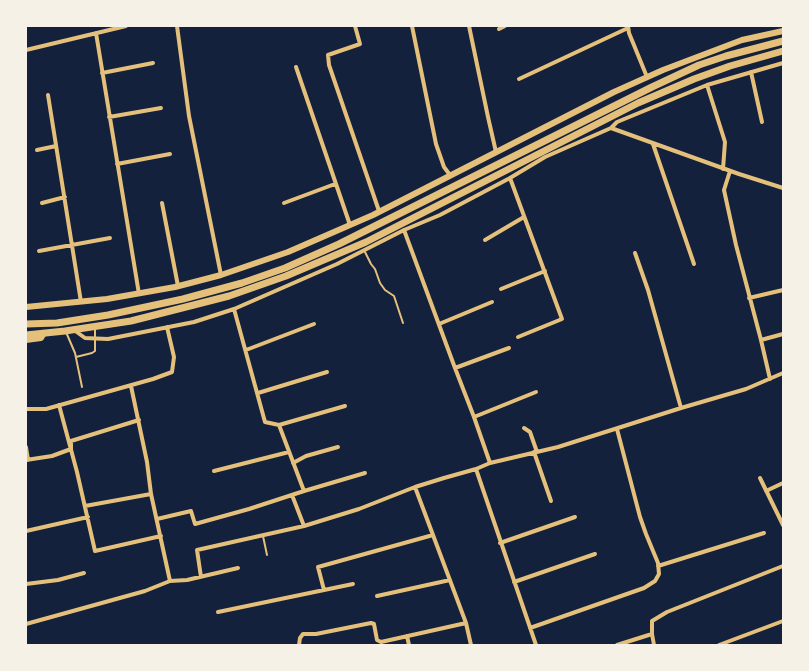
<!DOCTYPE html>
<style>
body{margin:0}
#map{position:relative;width:809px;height:671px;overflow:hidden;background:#14213d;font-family:Barlow,sans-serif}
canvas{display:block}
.frame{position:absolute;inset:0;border:27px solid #f6f1e7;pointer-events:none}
</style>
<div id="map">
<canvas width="809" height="671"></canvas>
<div class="frame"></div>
</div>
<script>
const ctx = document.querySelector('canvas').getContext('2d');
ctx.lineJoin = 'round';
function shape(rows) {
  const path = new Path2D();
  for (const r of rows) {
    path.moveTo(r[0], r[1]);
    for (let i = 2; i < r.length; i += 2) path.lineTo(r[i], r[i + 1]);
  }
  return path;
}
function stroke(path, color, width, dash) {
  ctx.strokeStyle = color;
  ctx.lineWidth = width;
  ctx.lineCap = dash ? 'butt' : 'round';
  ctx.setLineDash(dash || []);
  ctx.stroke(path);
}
const service = shape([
 [364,250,371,264,375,269,380,283,385,290,394,296,403,323],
 [66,332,75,353,82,387],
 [76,357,92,353,95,351,95,329],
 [263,536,267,555]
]);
const minor = shape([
 [177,26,189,116,221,275],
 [355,26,360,44,328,55,329,65,379,211],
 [412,26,436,144,444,167,450,175],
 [469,26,488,117,496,152],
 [628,26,629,33,647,77],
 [499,29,505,26],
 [96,33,139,294],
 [26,50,126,26],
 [296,67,350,225],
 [751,72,762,122],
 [102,73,153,63],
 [519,79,628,28],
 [707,85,725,142,723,169],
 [48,95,81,302],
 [109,117,161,108],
 [611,128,739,174,783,188],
 [653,144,694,264],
 [37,150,56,146],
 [117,164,170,154],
 [730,171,724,190,736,245,761,340,770,379],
 [510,178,562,319,518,337],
 [42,203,65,197],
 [162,203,178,286],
 [284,203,335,184],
 [485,240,524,217],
 [39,251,110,238],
 [635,253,648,290,681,408],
 [501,289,545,271],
 [749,298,783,290],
 [234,309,265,422,279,425,304,491,365,473],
 [439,324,492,302],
 [74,330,85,338,108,339,194,322,234,309,337,264,404,230,440,215,510,178,545,157,611,128,617,122,707,85,783,63],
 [761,340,783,334],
 [246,350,314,324],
 [455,368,509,348],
 [131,386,147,462,151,494,170,581],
 [258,393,327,372],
 [59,405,77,472,95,551,161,536],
 [26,409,46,409,153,379,172,372,174,357,167,327],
 [474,417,536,392],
 [279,425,345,406],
 [524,428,530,432,537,452],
 [26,447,28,460],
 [534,452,551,501],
 [26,460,52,456,71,449,71,441,139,420],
 [293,463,306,456,338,447],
 [490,463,558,447,681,408,746,389,783,373],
 [476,469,536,645],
 [214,471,289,452],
 [760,478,783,525],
 [415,487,466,623,471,645],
 [766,491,783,483],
 [85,506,151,494],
 [157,519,191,511,195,524,249,509,304,491],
 [304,526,359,509,415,487,444,478,476,469,490,463,474,417,455,368,404,230],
 [26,531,88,517],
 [500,543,575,517],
 [658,566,764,533],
 [201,577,197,550,304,526,292,495],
 [514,582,595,554],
 [26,584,58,580,84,573],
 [324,590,318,567,433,535],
 [377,596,450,580],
 [218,612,353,584],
 [26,624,145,591,170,581,187,580,238,568],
 [530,628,644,588,655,581,659,574,658,563,646,534,640,517,617,429],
 [652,634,652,621,667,612,783,566],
 [407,636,409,645],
 [299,645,300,638,303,634,316,634,371,623,374,624,377,640,381,642,466,623],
 [617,645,652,634,654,645],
 [719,645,783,621]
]);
const secondary = shape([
 [26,307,107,299,175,287,221,275,288,252,373,215,614,92,663,70,742,40,783,31],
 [26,340,41,338,44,333]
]);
const trunk = shape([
 [26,324,57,323,108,315,183,299,242,283,285,268,339,244,652,87,699,65,726,56,783,41],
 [26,335,65,331,131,321,229,296,286,276,366,242,638,103,694,79,730,66,783,51]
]);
stroke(service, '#e5c07b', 2);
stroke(minor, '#e5c07b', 4);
stroke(secondary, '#e5c07b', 6);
stroke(trunk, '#e5c07b', 7);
</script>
